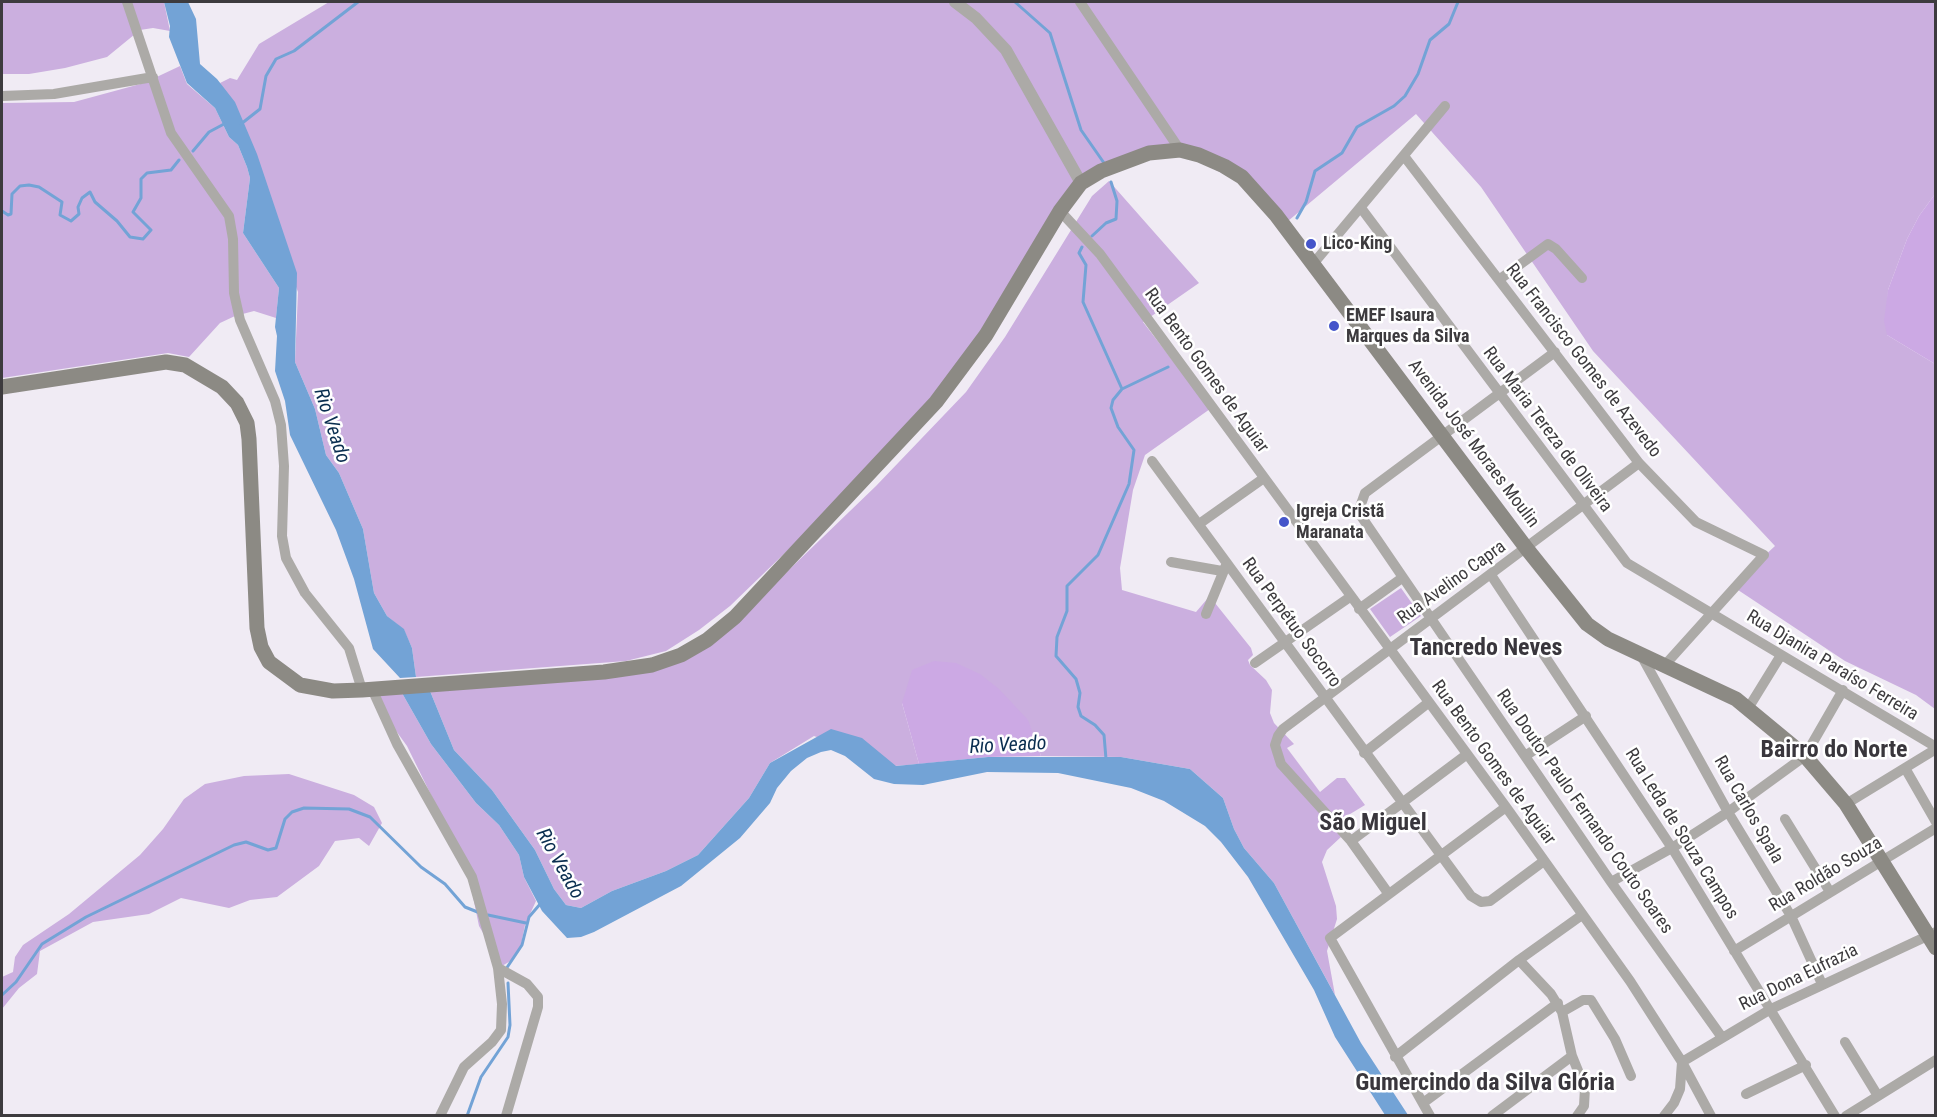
<!DOCTYPE html>
<meta charset="utf-8">
<style>
body{margin:0}
#map{position:relative;width:1937px;height:1117px;overflow:hidden;background:#f0ebf4;font-family:"Roboto Condensed",sans-serif}
canvas{display:block}
.frame{position:absolute;inset:0;border:3px solid #3d3b3e;pointer-events:none}
</style>
<div id="map">
<canvas width="1937" height="1117"></canvas>
<div class="frame"></div>
</div>
<script>
const ctx = document.querySelector('canvas').getContext('2d');
ctx.lineJoin = 'round';
function paint(path, color) {
  ctx.fillStyle = color;
  ctx.fill(path, 'evenodd');
}
function shape(rows) {
  const path = new Path2D();
  for (const r of rows) {
    path.moveTo(r[0], r[1]);
    for (let i = 2; i < r.length; i += 2) path.lineTo(r[i], r[i + 1]);
  }
  return path;
}
function stroke(path, color, width, dash) {
  ctx.strokeStyle = color;
  ctx.lineWidth = width;
  ctx.lineCap = dash ? 'butt' : 'round';
  ctx.setLineDash(dash || []);
  ctx.stroke(path);
}
function drawText(font, color, halo, rows, align = 'center') {
  ctx.font = font + ' "Roboto Condensed",sans-serif';
  ctx.lineWidth = 5;
  ctx.setLineDash([]);
  ctx.textBaseline = 'middle';
  ctx.strokeStyle = halo;
  ctx.fillStyle = color;
  for (const [text, x, y, turn = 0] of rows) {
    ctx.save();
    ctx.translate(x, y);
    ctx.rotate((+turn || 0) * Math.PI / 180);
    ctx.textAlign = isNaN(turn) ? turn : align;
    if (halo) ctx.strokeText(text, 0, 0);
    ctx.fillText(text, 0, 0);
    ctx.restore();
  }
}
const green = shape([
 [2,2,164,2,170,31,153,28,140,30,107,57,65,68,29,74,2,74],
 [329,2,1935,2,1935,194,1919,216,1907,239,1888,290,1887,335,1935,364,1935,709,1916,695,1845,661,1732,586,1775,546,1593,351,1481,187,1416,114,1288,221,1266,195,1170,147,1087,182,989,336,820,519,730,606,699,630,666,651,626,661,416,677,412,648,404,630,387,616,374,593,363,529,339,473,326,455,315,409,295,362,298,292,220,83,230,78,237,80,259,44],
 [180,66,187,84,215,108,229,137,238,145,247,167,250,178,243,233,279,288,276,318,254,311,235,316,220,323,189,357,168,353,2,378,2,103,74,102,144,83],
 [1109,181,1199,283,1143,322,1210,409,1145,455,1133,490,1120,568,1122,590,1196,612,1208,598,1215,603,1251,648,1253,655,1248,660,1250,665,1266,680,1272,690,1270,713,1274,723,1294,744,1287,748,1320,792,1337,778,1345,778,1365,805,1332,825,1341,837,1327,850,1322,862,1336,906,1337,919,1327,951,1335,995,1274,883,1244,848,1234,829,1223,798,1190,769,1121,757,1041,756,1033,733,902,703,919,764,895,766,814,736,770,763,749,798,698,855,666,871,612,891,581,908,566,905,554,889,535,850,492,790,454,750,430,691,648,672,769,589,876,486,966,392,1005,337,1092,196],
 [1401,588,1421,616,1390,637,1370,609],
 [402,693,431,744,476,803,499,825,519,855,524,877,536,901,525,925,520,950,512,960,502,966,479,926,468,872,433,799,407,746,370,695],
 [289,774,354,795,374,807,382,823,369,846,359,838,335,841,319,866,277,897,250,900,229,908,181,898,149,914,93,922,40,951,37,974,19,988,2,1009,2,977,13,972,15,957,23,945,69,914,140,855,163,829,184,799,205,784,244,776]
]);
const forest = shape([
 [1935,194,1936,364,1935,364,1887,335,1884,321,1888,290,1907,239,1919,216],
 [934,661,956,663,980,674,999,689,1028,720,1041,756,988,757,919,764,902,703,912,670]
]);
const water = shape([
 [164,2,188,2,196,19,200,64,217,79,235,102,257,154,297,273,295,362,315,409,326,455,339,473,363,529,374,593,387,616,404,629,412,648,416,677,400,678,373,649,354,579,336,530,290,435,285,401,275,371,277,336,275,327,279,288,243,233,250,178,247,167,238,145,229,137,215,108,187,83,169,37,170,26],
 [430,691,454,750,492,790,535,850,554,889,566,905,581,908,612,891,666,871,698,855,749,798,770,763,831,729,862,738,896,766,988,757,1121,757,1190,769,1223,798,1234,829,1244,848,1274,883,1361,1043,1408,1115,1385,1115,1335,1037,1314,990,1248,877,1221,842,1205,826,1164,801,1131,788,1058,773,987,772,923,785,894,784,874,779,845,756,831,750,821,752,807,758,791,771,777,788,770,803,740,838,681,886,594,932,581,937,567,938,542,911,524,877,519,855,499,825,476,803,431,744,402,693]
]);
const stream = shape([
 [1015,2,1050,33,1081,130,1104,163],
 [241,124,260,109,266,76,276,59,294,51,358,2],
 [193,151,209,132,224,124],
 [2,211,8,215,11,214,12,194,20,186,29,185,39,187,62,202,60,215,71,221,79,214,78,207,82,198,90,192,95,202,117,221,130,237,143,239,151,230,133,212,141,198,141,179,147,173,171,170,179,160],
 [1297,218,1306,202,1315,171,1342,153,1357,127,1394,106,1405,96,1418,74,1430,40,1449,24,1458,2],
 [1092,236,1106,223,1116,219,1117,201,1111,182],
 [1082,247,1079,253,1086,265,1083,302,1122,389],
 [1106,759,1104,735,1095,725,1081,716,1078,707,1080,693,1076,679,1056,656,1057,637,1067,611,1067,586,1098,555,1129,484,1134,450,1118,427,1111,408,1113,400,1122,389,1168,367],
 [488,915,526,923],
 [506,969,522,945,529,917,541,903],
 [2,995,16,982,42,944,86,917,234,845,246,842,268,850,276,848,285,819,292,812,304,808,349,809,370,817,421,867,445,884,465,907,480,913],
 [467,1116,481,1077,508,1037,510,1025,508,983]
]);
const minor = shape([
 [127,2,171,133,229,216,233,239,234,293,240,320,275,401,281,425,284,466,282,536,286,558,305,593,349,648,362,690],
 [1080,2,1180,150],
 [2,96,54,94,153,77],
 [1404,156,1639,463,1696,522,1764,555,1664,666],
 [1361,208,1627,563,1936,747],
 [1060,211,1100,254,1506,807,1630,981,1682,1062,1711,1116],
 [1313,264,1445,106],
 [1500,279,1548,244,1556,249,1582,278],
 [1555,352,1365,493,1360,507,1361,516,1611,882,1721,1036],
 [1152,461,1471,896,1481,902,1490,901,1544,861],
 [1199,524,1264,478],
 [1171,562,1222,571],
 [1491,575,1672,848,1835,1116],
 [1359,609,1402,578],
 [1206,614,1227,563],
 [1641,655,1728,812,1791,916,1822,984],
 [1255,663,1350,597],
 [372,689,397,744,472,877,498,968,527,984,538,997,538,1007,506,1116],
 [1749,707,1781,655],
 [1364,753,1428,703],
 [1525,756,1586,716],
 [1905,768,1936,822],
 [1846,804,1936,749],
 [1785,819,1830,892],
 [1351,841,1466,755],
 [1611,882,1672,848,1728,812,1805,756,1843,690],
 [1388,893,1351,841,1281,764,1275,745,1278,736,1283,729,1639,463],
 [1734,951,1936,828],
 [1519,960,1551,994,1562,1012,1572,1056,1585,1088,1584,1106,1577,1116],
 [1562,1012,1583,1000,1591,1000,1615,1039,1631,1076],
 [1845,1042,1878,1096],
 [1395,1057,1519,960,1582,915],
 [1746,1094,1806,1065],
 [1423,1103,1558,1003],
 [440,1116,464,1067,492,1042,501,1030,502,1004,498,968],
 [1430,1116,1330,938,1506,807],
 [1492,1116,1572,1056],
 [1664,1116,1674,1103,1680,1089,1682,1062,1771,1009,1936,932],
 [1846,1116,1936,1060]
]);
const tertiary = shape([
 [955,2,976,18,1006,50,1081,183]
]);
const secondary = shape([
 [2,387,166,362,185,365,222,387,237,403,247,423,249,439,257,628,261,647,269,662,300,685,333,691,362,690,604,672,652,665,681,655,707,640,735,617,936,402,986,335,1060,211,1081,183,1101,171,1149,153,1180,150,1199,155,1224,166,1242,177,1276,215,1527,549,1587,624,1608,639,1736,699,1805,756,1846,804,1936,948]
]);
const markers = [
 [1311,244,6,"#4555ca"],
 [1334,326,6,"#4555ca"],
 [1284,522,6,"#4555ca"]
];
const poiNames = [
 ["Lico-King",1323,244],
 ["EMEF Isaura",1346,316],
 ["Marques da Silva",1346,337],
 ["Igreja Cristã",1296,512],
 ["Maranata",1296,533]
];
const streetNames = [
 ["Rua Francisco Gomes de Azevedo",1583,361,52],
 ["Rua Bento Gomes de Aguiar",1206,371,54],
 ["Rua Maria Tereza de Oliveira",1547,430,53],
 ["Avenida José Moraes Moulin",1473,444,53],
 ["Rua Avelino Capra",1452,583,-36],
 ["Rua Perpétuo Socorro",1291,623,54],
 ["Rua Djanira Paraíso Ferreira",1832,666,31],
 ["Rua Bento Gomes de Aguiar",1493,763,54],
 ["Rua Carlos Spala",1748,810,60],
 ["Rua Doutor Paulo Fernando Couto Soares",1584,812,55],
 ["Rua Leda de Souza Campos",1681,834,58],
 ["Rua Roldão Souza",1826,875,-31],
 ["Rua Dona Eufrazia",1799,978,-26]
];
const waterNames = [
 ["Rio Veado",331,426,72],
 ["Rio Veado",1008,746,-3],
 ["Rio Veado",559,864,61]
];
const districtNames = [
 ["Tancredo Neves",1486,649],
 ["Bairro do Norte",1834,751],
 ["São Miguel",1373,824],
 ["Gumercindo da Silva Glória",1485,1084]
];
paint(green, '#cbafdf');
paint(forest, '#cca9e4');
paint(water, '#73a3d6');
stroke(stream, '#73a3d6', 3);
stroke(minor, '#acaaa7', 10);
stroke(tertiary, '#acaaa7', 12);
stroke(secondary, '#8c8a84', 15);
for (const [x, y, r, color] of markers) {
  const dot = new Path2D();
  dot.arc(x, y, r, 0, 2 * Math.PI);
  ctx.fillStyle = color;
  ctx.fill(dot);
  stroke(dot, '#fff', 2);
}
drawText('bold 18px', '#3d3b3e', '#fff', poiNames, 'left');
drawText('18px', '#3d3b3e', '#fff', streetNames);
drawText('italic 20px', '#0a2e50', '#fff', waterNames);
drawText('bold 24px', '#39363c', '#fff', districtNames);
</script>
